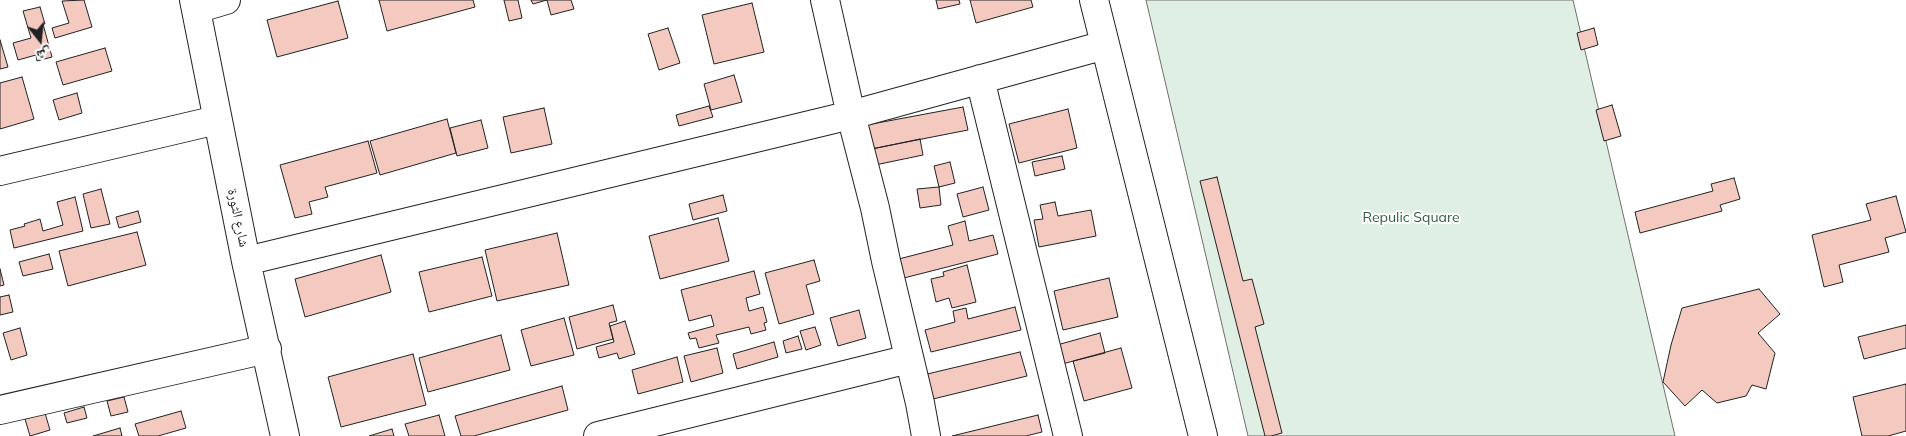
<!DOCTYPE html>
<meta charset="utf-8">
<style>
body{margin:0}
#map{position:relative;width:1906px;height:436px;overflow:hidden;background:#fff;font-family:Mulish,"Noto Naskh Arabic",sans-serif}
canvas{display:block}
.north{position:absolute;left:15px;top:15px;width:50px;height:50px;-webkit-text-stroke:4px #fff;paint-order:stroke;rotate:164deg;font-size:14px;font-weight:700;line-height:20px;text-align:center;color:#222}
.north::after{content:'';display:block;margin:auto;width:18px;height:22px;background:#222;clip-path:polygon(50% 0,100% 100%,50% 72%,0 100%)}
</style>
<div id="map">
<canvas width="1906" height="436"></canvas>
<div class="north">ش</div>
</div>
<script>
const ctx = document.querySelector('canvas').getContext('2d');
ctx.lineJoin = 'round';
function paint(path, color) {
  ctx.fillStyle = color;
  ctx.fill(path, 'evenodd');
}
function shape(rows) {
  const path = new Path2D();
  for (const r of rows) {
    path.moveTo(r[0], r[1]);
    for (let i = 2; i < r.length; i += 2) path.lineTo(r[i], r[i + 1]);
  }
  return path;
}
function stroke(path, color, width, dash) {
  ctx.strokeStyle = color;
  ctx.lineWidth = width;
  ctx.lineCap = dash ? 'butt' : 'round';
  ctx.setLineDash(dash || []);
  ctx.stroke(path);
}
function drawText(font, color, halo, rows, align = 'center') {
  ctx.font = font + ' Mulish,"Noto Naskh Arabic",sans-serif';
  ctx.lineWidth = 4;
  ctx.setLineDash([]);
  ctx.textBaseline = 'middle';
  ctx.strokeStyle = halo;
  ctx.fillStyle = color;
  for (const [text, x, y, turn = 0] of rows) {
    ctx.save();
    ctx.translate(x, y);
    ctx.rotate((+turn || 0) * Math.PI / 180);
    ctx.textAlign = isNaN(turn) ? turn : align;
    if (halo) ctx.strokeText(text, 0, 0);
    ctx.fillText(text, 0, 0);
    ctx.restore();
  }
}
const green = shape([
 [1146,0,1573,0,1675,436,1248,436,1146,0]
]);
const building = shape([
 [84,0,92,27,55,38,52,28,69,23,62,1,84,0],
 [379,0,473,0,475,7,387,31,379,0],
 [504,0,518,0,522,18,509,21,504,0],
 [531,0,571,0,574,9,551,15,547,0,533,4,531,0],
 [936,0,959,0,960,4,938,9,936,0],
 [970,0,1031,0,1033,7,976,23,970,0],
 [338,1,348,38,277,57,267,20,338,1],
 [752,3,764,52,714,64,702,15,752,3],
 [40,7,45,24,43,24,52,57,37,61,36,55,18,60,13,43,31,38,23,11,40,7],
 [668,28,680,63,659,70,648,34,668,28],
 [1594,28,1598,45,1581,50,1577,33,1594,28],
 [0,40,8,67,0,69,0,40],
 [105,48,112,71,63,85,56,62,105,48],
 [734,75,742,102,711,110,704,84,734,75],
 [22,77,34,119,0,129,0,83,22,77],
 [77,93,82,113,59,120,53,100,77,93],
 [1612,105,1621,136,1604,141,1596,110,1612,105],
 [709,106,713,117,679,126,676,115,709,106],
 [963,107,968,130,866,150,861,126,963,107],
 [544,108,552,144,511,153,503,117,544,108],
 [1068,109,1077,148,1019,163,1009,124,1068,109],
 [447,119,456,153,380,175,370,141,447,119],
 [481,120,488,148,457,156,450,128,481,120],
 [920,139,923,155,875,165,872,149,920,139],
 [368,141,377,173,325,187,328,197,309,202,312,214,295,218,280,165,368,141],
 [1062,156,1065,169,1035,176,1032,162,1062,156],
 [950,162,955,183,939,187,934,166,950,162],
 [1217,177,1243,281,1252,279,1264,324,1255,327,1282,433,1271,436,1265,436,1200,181,1217,177],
 [1734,178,1740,199,1720,205,1722,211,1640,233,1635,212,1713,191,1711,184,1734,178],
 [939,187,941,205,920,208,917,189,939,187],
 [983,187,989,210,963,217,957,194,983,187],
 [101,189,110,224,91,228,83,194,101,189],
 [723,195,727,211,693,220,689,204,723,195],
 [1896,196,1906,232,1885,238,1889,252,1839,265,1843,282,1824,287,1812,235,1871,220,1866,204,1896,196],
 [75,197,83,231,14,248,10,230,25,226,24,224,40,219,43,231,63,225,57,202,75,197],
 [1055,202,1058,216,1091,210,1096,236,1039,247,1034,220,1043,219,1040,205,1055,202],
 [138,211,141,222,119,228,116,217,138,211],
 [718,218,729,261,660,279,649,236,718,218],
 [965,221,969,241,993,235,998,254,896,280,891,261,953,245,948,226,965,221],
 [137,232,146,265,68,286,59,251,137,232],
 [557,233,569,285,497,301,485,250,557,233],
 [49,254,53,269,23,276,19,262,49,254],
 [381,255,391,292,305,317,295,279,381,255],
 [482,257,492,296,429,312,419,272,482,257],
 [814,260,820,281,806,285,814,314,779,324,765,273,814,260],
 [967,265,976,302,952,308,949,298,936,302,931,279,944,276,943,272,967,265],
 [0,269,4,285,0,286,0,269],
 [754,271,760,294,746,298,749,311,763,307,767,322,764,323,766,330,751,334,749,327,716,335,719,343,699,348,696,338,690,339,688,333,714,326,711,315,689,321,681,290,754,271],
 [1109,278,1118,317,1063,330,1054,291,1109,278],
 [1759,289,1780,314,1758,333,1775,353,1766,389,1752,385,1746,396,1717,403,1702,390,1685,406,1663,382,1671,345,1682,308,1759,289],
 [9,295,13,312,0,315,0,297,9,295],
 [613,305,617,321,609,323,613,339,577,349,569,317,613,305],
 [1015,307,1021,330,931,352,925,330,955,322,953,311,966,308,968,319,1015,307],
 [859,310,866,338,838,346,830,318,859,310],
 [564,318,574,355,531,366,521,330,564,318],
 [625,321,635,354,619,359,617,353,599,358,596,347,614,342,610,326,625,321],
 [1906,325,1906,348,1864,359,1858,337,1906,325],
 [815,327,821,345,806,350,800,331,815,327],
 [20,328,27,355,11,360,3,333,20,328],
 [1100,333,1105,353,1062,364,1057,345,1100,333],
 [501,335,510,370,428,392,419,358,501,335],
 [798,336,802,349,786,353,783,341,798,336],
 [774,342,778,357,737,369,733,354,774,342],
 [717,348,723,373,691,382,684,356,717,348],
 [1121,348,1132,388,1084,401,1073,361,1121,348],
 [1020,352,1027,376,929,400,923,375,1020,352],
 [413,354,426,405,341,427,328,377,413,354],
 [677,357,683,382,638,394,632,370,677,357],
 [1906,384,1906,431,1888,436,1862,436,1853,397,1906,384],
 [562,386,568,410,474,436,461,436,455,416,562,386],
 [124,397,128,412,111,416,107,401,124,397],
 [84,407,87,418,67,423,64,413,84,407],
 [181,411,186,428,158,436,139,436,135,424,181,411],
 [45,413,50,430,30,436,25,419,45,413],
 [439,415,445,436,409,436,405,424,439,415],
 [1038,415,1042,432,1026,436,952,436,1038,415],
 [120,428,122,436,93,436,120,428],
 [392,429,394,436,369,436,392,429]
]);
const minor = shape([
 [194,0,246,261,285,436],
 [825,0,851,115,875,208,886,261,920,403,926,436],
 [1094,0,1203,436],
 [196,9,226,0],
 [980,79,1068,436],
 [0,171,217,120],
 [246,261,851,115,1105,45],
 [0,410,267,349],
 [598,436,909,359]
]);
const streetNames = [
 ["شارع الثورة",238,218,78]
];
const parkNames = [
 ["Repulic Square",1411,218]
];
paint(green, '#e0efe3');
stroke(green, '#6f6f6f', 1);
paint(building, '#f3c9c0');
stroke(building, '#222', 1);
stroke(minor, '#222', 30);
stroke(minor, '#fff', 28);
drawText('14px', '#222', '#fff', streetNames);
drawText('14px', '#2f5e38', '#fff', parkNames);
</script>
